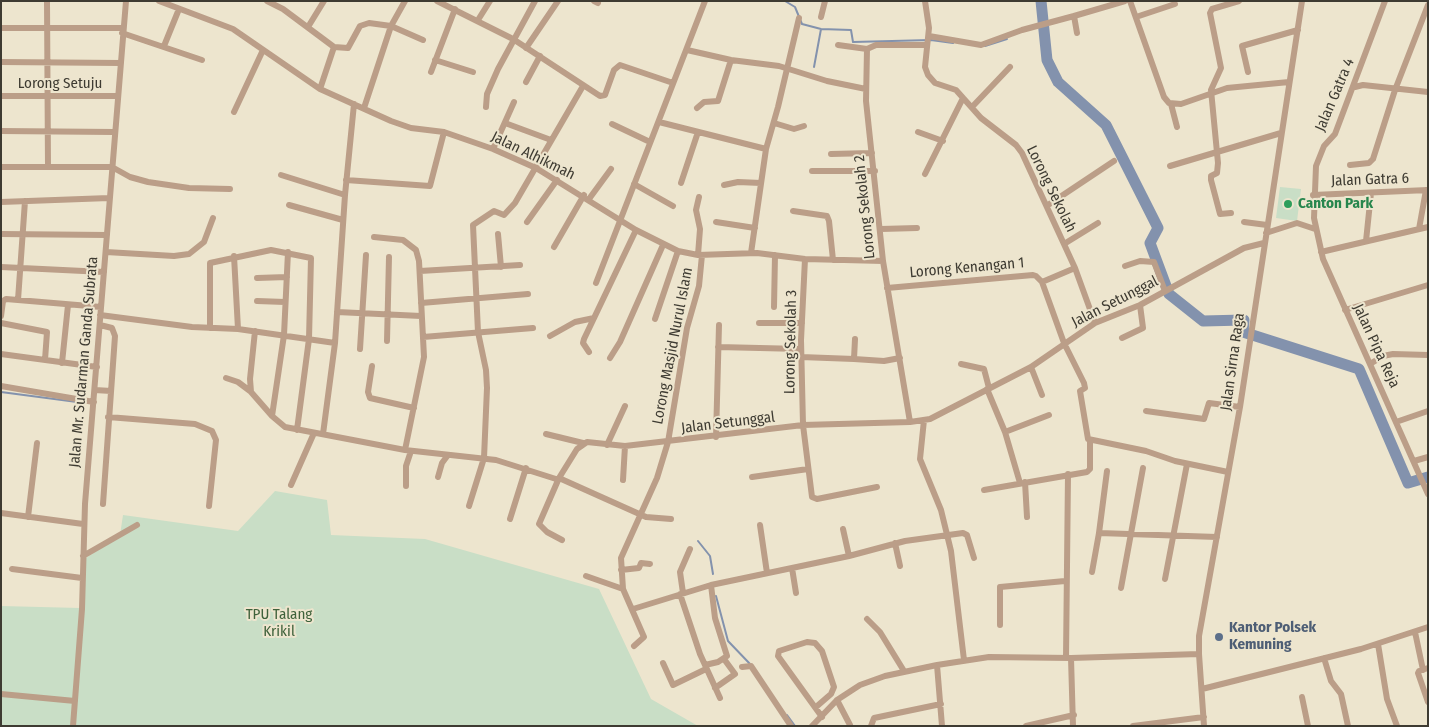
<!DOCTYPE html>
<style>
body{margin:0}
#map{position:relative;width:1429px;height:727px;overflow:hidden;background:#ede5ce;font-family:"Fira Sans Condensed",sans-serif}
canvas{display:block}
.frame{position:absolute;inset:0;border:2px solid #3e3b32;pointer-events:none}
</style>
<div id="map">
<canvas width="1429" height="727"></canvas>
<div class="frame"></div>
</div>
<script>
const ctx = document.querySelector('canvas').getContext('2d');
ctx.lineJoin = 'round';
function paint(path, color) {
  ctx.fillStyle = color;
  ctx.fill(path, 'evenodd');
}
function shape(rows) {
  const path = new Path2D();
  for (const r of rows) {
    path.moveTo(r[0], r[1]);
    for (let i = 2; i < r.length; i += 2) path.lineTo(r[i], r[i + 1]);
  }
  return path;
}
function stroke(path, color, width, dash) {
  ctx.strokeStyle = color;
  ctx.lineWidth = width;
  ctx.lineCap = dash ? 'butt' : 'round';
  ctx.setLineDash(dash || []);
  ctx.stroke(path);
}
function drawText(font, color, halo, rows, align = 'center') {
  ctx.font = font + ' "Fira Sans Condensed",sans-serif';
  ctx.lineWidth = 4;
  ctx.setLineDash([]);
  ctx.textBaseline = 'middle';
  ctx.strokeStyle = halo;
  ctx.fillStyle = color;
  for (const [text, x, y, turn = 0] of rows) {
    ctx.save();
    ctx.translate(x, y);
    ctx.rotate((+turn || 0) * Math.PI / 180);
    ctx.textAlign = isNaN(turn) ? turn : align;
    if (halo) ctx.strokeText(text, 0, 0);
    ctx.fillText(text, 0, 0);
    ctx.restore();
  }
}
const green = shape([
 [1280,187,1301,189,1297,221,1276,218],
 [275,491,327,500,331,535,425,539,599,589,651,699,698,726,1,726,1,606,80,608,86,558,120,535,123,515,238,531]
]);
const stream = shape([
 [785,1,795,7,802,24,821,29,851,30,853,42,931,40,953,43],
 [985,46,1007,39],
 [814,67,821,29],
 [1,392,77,402],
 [698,541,710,556,713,574],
 [716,596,728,641,751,665],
 [787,715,795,726]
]);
const river = shape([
 [1041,1,1047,60,1058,82,1106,125,1158,228,1150,243,1169,294,1203,321,1244,320,1243,332,1359,369,1408,483,1428,477]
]);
const minor = shape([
 [47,1,48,167],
 [159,1,233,29,320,89,391,121,411,128,444,132,493,149,536,168,636,230,678,251,698,255,757,253,805,259,883,261],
 [267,1,283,9,334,47,348,48,360,26,369,23,391,26,423,40],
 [437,1,513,39,600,96,605,95,614,70,620,65,673,83],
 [594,1,598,3],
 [925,1,929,28,925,67,928,75,935,83,956,90,981,118,1016,145,1022,153,1075,268,1095,323],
 [1130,1,1164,97,1169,103,1181,104,1227,88,1289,82],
 [1385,1,1335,134,1324,146,1316,166,1314,218,1323,259,1428,494],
 [821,17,825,1],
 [1136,17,1175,4],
 [478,20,490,1],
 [308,27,324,1],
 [1,28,123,28],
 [122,33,202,60],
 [1077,33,1074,16,1125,1],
 [929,36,981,45,1022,30,1074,16],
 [838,45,867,49],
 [164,46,179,9],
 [526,48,558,1],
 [687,50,731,60,779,66,827,81,866,89],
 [435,60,473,72],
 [1,62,121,63],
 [431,72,455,9],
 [1248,72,1242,46,1298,30],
 [526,82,540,56],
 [1355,87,1363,85,1428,92],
 [320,89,334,47],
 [1,96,118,96],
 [1171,104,1177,127],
 [486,107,487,94,498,69,535,1],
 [972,107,1010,67],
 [364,108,391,26,405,1],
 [697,108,704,102,718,101,731,60],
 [234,112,263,50],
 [659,122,766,149],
 [505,123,551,140],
 [774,123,794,129,804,126],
 [612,124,650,142],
 [1,131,114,132],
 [918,132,943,141],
 [493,149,514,102],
 [831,154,872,153],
 [1350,165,1369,163,1373,159,1395,90,1428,5],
 [1170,166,1281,133],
 [1,167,112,167,130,177,148,182,189,188,230,189],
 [812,171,875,171],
 [925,174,963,98],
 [281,175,345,195],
 [346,180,430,186,444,132],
 [681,183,698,132],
 [634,184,673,206],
 [724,185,738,182,761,183],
 [1313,195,1428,190],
 [589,199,611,169],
 [1,202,109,198],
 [289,205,343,220],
 [1048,205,1114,161],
 [793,211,827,216,829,221,833,260],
 [1231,213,1220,214,1211,180,1211,176,1217,173,1218,163,1211,90,1221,68,1210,13,1212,9,1239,1],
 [527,222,557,180],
 [716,222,755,228],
 [1244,222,1267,225],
 [881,229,917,228],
 [1419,229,1426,190],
 [1266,233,1297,223,1315,229],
 [1,234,107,235],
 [498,234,501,267],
 [374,237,403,240,416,250,419,261,424,357,405,450],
 [1366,241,1371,193],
 [1064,244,1098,223],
 [554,247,584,195],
 [106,252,174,256,189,254,204,242,213,218],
 [1321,252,1428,227],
 [751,253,766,149,778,107,799,18],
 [698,255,700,229,696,210,699,197],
 [234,256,238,329],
 [805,259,801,340,803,425,812,497,817,499,877,487],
 [1125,266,1140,261,1154,262,1165,291],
 [1,267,104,272],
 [420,271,520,265],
 [257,278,287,277],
 [1042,282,1075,268],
 [596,283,705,1],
 [887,288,1033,275,1036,276,1042,282,1064,343,1084,383,1085,388,1080,391,1088,439,1146,451,1175,461,1228,472],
 [18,300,25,201],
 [257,301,285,302],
 [421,303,528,294],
 [774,307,775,255],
 [1345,310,1428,285],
 [337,312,421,316],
 [100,315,192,327,238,329,335,343],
 [1,316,3,301,6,299,101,307],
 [655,319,678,251],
 [1,323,47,332,45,360],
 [759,323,802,323],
 [100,325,112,328,115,336,103,504],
 [210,328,210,263,271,250,311,258,309,339,297,430],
 [255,331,250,379,251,392,272,416,285,427,405,450,496,460,556,479,559,478,577,449,587,442,625,446,803,425,910,422,930,419,1031,367,1095,323,1140,305,1244,248,1264,243],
 [550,336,575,322,594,318],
 [423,337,533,328],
 [1122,338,1143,328,1140,305],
 [855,339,854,359,884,361,900,358],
 [387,341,389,257],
 [718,347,801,349],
 [360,349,366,255],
 [589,352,583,343,584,339,636,230],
 [1,354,97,367],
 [801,357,854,359],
 [610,358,620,342,663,245],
 [62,363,68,305],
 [961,364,984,369,989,388],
 [1370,364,1383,356,1393,354,1428,355],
 [372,366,368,392,370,398,414,408],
 [1031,367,1042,395],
 [226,378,238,382,250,391],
 [1,386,94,402],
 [987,389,1005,432,1020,483],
 [95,390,111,391],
 [1146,411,1204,419,1209,403,1240,407],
 [272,416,284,335,288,252],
 [108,417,195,424,212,431,216,440,209,506],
 [924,420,920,459,941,510,951,551,964,660],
 [910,422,883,261,866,101,867,49,876,45,927,45],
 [1396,422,1428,411],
 [1005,432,1049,415],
 [323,434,335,343,345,195,354,104],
 [546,434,583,443],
 [716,437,719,325],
 [607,445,625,406],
 [1414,461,1428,457],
 [1107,471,1099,533,1217,537],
 [438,477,442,463,448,455],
 [752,477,808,469],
 [623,480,625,446],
 [1025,482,1027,517],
 [291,485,314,433],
 [406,486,406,466,411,451],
 [984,490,1087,472,1090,469,1090,440],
 [469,506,484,458,487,388,486,370,478,332,473,225,494,211,504,215,515,203,583,86],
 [1,513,83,524],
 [28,517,37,443],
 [510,519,526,468],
 [760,525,767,573],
 [843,529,849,556],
 [562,540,547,532,539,524,559,478,646,517,671,519],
 [895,543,900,566],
 [83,556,137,525],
 [792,568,796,593],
 [12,569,82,578],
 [621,570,639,568,641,563,650,564],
 [1092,572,1099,533],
 [586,576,623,589],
 [1165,579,1187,464],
 [1121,588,1143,468],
 [683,593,680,572,690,549],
 [680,594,700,654,720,698],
 [633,609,711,585,849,556,905,541,963,533,967,535,974,558],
 [867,619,880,632,904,671],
 [1000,625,1000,587,1065,581],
 [1415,632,1423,670],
 [1378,644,1387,699,1397,726],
 [634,646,644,637,623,589,621,558,657,478,668,442,687,328,699,286,702,255],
 [1066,658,1068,474],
 [1071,658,1073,726],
 [1324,658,1331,681,1341,694,1348,726],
 [663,663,673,685,706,669],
 [705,665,718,662,727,656,715,618,711,585],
 [937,665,942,726],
 [742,667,751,666,791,726],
 [1428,668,1419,671,1418,673,1428,702],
 [715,688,735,674,724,659],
 [1202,689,1361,649,1428,627],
 [1,694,75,701],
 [1302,697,1308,726],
 [837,700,850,725],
 [816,707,831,694,834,687,822,651,815,643,807,642,779,651,778,656,822,717],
 [73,726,82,609,85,504,126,1],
 [812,726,837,700,860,685,885,676,937,665,989,657,1071,658,1199,654],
 [871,726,874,718,941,704],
 [1026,726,1074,715],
 [1133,726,1204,717],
 [1204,726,1199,654,1199,636,1240,407,1302,1]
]);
const markers = [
 [1288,204,5,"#2e9e5b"],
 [1219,637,5,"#5c6f8a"]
];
const streetNames = [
 ["Lorong Setuju",60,84],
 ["Jalan Gatra 4",1335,95,-67],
 ["Jalan Alhikmah",533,156,26],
 ["Jalan Gatra 6",1370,180,-2],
 ["Lorong Sekolah",1051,189,64],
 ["Lorong Sekolah 2",865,207,-96],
 ["Lorong Kenangan 1",967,268,-5],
 ["Jalan Setunggal",1115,302,-27],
 ["Lorong Sekolah 3",791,342,-89],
 ["Lorong Masjid Nurul Islam",673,346,-79],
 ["Jalan Pipa Reja",1376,346,65],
 ["Jalan Mr. Sudarman Ganda Subrata",84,362,-85],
 ["Jalan Sirna Raga",1233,362,-82],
 ["Jalan Setunggal",728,423,-7]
];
const leisureNames = [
 ["Canton Park",1298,204]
];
const parkNames = [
 ["TPU Talang",279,615],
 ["Krikil",279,632]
];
const serviceNames = [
 ["Kantor Polsek",1229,628],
 ["Kemuning",1229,645]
];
paint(green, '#c9dec6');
stroke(stream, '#8392ad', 2);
stroke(river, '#8392ad', 11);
stroke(minor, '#bb9e88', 6);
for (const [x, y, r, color] of markers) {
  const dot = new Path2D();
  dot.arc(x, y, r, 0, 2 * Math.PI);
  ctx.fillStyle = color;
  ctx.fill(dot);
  stroke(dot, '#ede5ce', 2);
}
drawText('15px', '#3e3b32', '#ede5ce', streetNames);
drawText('bold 15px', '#27864d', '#ede5ce', leisureNames, 'left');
drawText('15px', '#3f623b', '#ede5ce', parkNames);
drawText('bold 15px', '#4e5e75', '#ede5ce', serviceNames, 'left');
</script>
